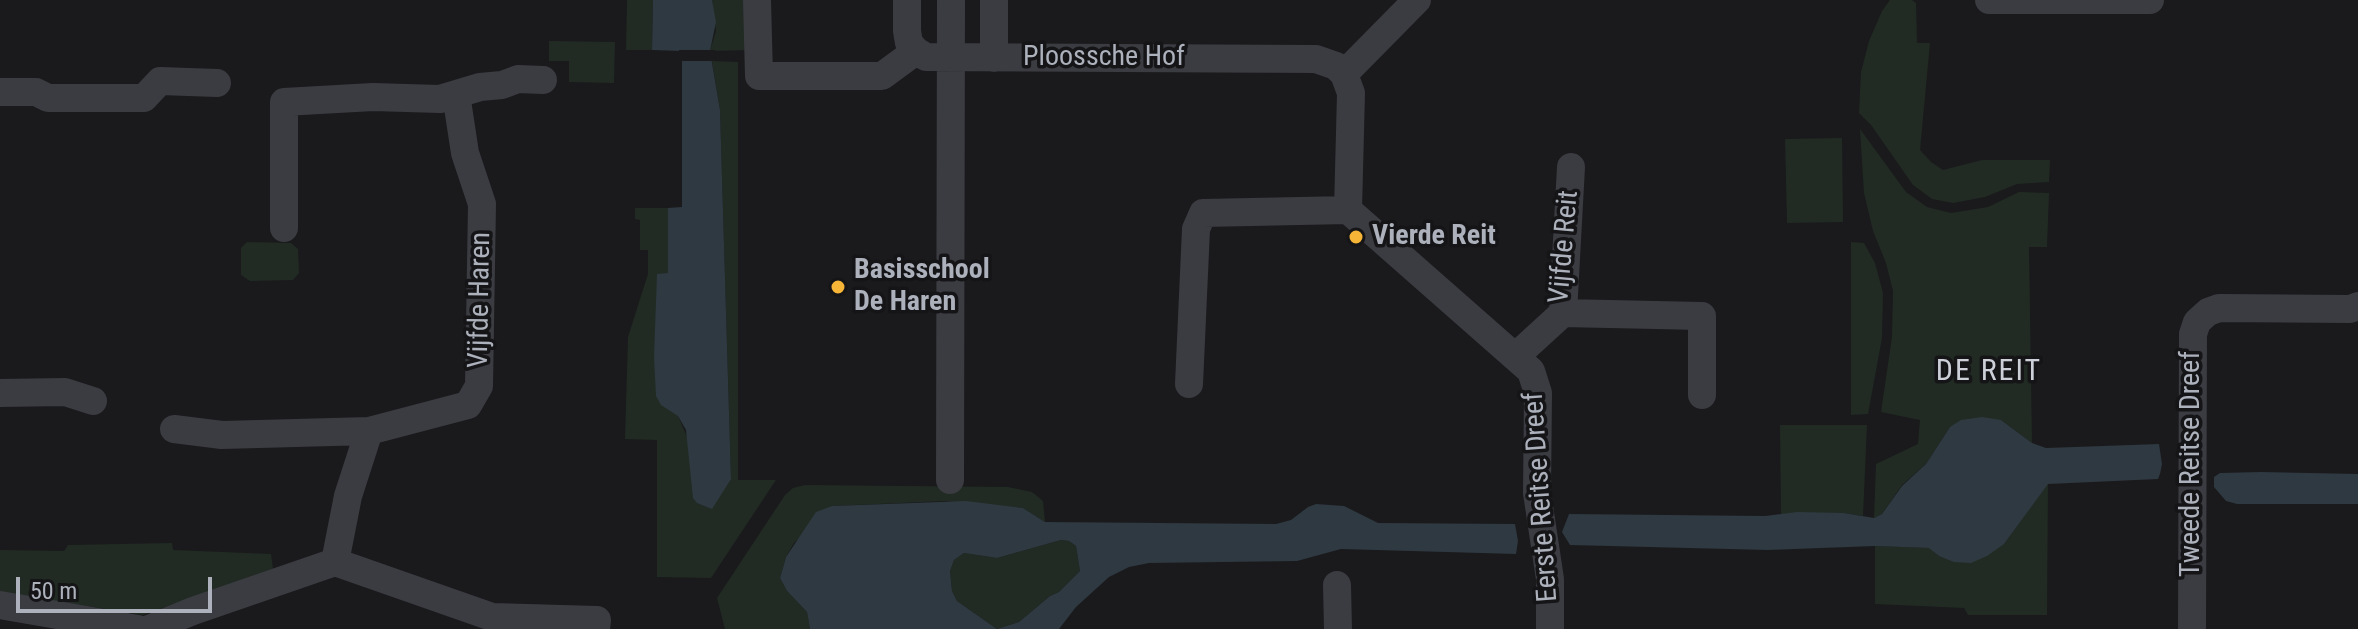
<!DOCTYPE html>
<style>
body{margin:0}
#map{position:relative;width:2358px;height:629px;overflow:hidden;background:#1a1a1c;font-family:"Roboto Condensed",sans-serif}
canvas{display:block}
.scale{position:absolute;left:16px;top:577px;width:196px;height:36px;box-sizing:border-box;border:4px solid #acb1bc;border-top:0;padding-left:10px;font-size:24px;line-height:28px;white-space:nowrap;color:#acb1bc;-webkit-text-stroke:6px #151517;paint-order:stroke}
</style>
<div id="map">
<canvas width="2358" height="629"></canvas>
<div class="scale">50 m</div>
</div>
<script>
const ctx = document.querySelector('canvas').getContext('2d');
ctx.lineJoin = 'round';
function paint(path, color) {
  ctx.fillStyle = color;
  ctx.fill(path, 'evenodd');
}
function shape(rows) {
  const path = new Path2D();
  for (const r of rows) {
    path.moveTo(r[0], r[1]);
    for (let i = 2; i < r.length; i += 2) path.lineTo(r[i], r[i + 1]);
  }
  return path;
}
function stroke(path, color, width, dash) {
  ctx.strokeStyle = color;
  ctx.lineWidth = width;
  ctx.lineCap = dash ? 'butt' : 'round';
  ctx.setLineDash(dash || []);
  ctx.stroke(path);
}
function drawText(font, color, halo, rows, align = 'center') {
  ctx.font = font + ' "Roboto Condensed",sans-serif';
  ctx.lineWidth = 7;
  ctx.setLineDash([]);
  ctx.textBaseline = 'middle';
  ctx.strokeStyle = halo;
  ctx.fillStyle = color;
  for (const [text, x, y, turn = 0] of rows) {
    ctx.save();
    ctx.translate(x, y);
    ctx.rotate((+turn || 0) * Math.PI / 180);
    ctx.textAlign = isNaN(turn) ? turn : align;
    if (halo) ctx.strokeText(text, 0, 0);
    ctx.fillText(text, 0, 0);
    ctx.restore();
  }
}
const green = shape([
 [627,0,653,0,652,50,626,50],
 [712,0,753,0,753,50,710,51,716,31],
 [1890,0,1912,0,1916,3,1917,43,1930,43,1920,150,1931,162,1943,170,1982,160,2050,160,2049,182,2017,184,1985,197,1953,203,1932,199,1913,185,1871,125,1859,113,1861,72,1869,41,1882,11],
 [549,41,615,42,614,83,569,82,569,61,549,61],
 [712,61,738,62,738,480,776,480,711,578,657,577,657,440,625,439,628,337,648,274,648,250,640,250,640,220,635,219,635,208,668,208,668,274,658,274,678,416,688,439,731,479,720,110],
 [1860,129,1906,192,1927,207,1951,213,1988,207,2019,192,2049,193,2047,247,2029,247,2032,443,2001,420,1950,427,1926,464,1902,485,1882,514,1874,518,1876,464,1918,444,1920,420,1881,412,1892,337,1893,291,1886,263,1873,231,1864,193],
 [1842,138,1843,222,1787,223,1785,139],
 [247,242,291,243,298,249,299,273,293,280,250,281,241,275,241,248],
 [1851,242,1864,243,1875,263,1883,293,1882,338,1868,414,1851,415],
 [1780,425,1867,425,1863,516,1844,513,1781,514],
 [2048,483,2047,615,1968,615,1964,608,1875,604,1875,546,1930,548,1939,556,2004,544],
 [805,485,1008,487,1032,492,1043,501,1045,522,1023,508,945,501,832,506,794,543,786,557,780,578,787,591,807,612,810,629,725,629,717,598,785,495,793,488],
 [1061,540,1069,541,1076,546,1080,571,1059,592,1050,596,1019,622,997,629,957,601,952,591,950,571,954,560,964,553,997,558],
 [172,543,173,550,271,554,273,569,143,615,0,592,0,550,64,551,68,545]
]);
const water = shape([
 [653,0,712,0,716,22,710,51,720,110,731,479,712,509,697,503,693,498,686,430,678,416,661,405,656,396,654,357,657,274,668,273,668,208,682,207,682,51,652,50],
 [1982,417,2001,420,2032,443,2046,448,2159,444,2162,464,2160,474,2158,479,2048,484,2004,544,1987,556,1971,563,1954,562,1939,556,1929,548,1875,546,1768,550,1570,545,1562,532,1569,514,1765,516,1797,512,1844,513,1874,518,1882,514,1902,486,1926,464,1950,427,1961,420],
 [2261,472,2358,474,2358,504,2237,504,2226,501,2214,487,2214,477,2220,473],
 [966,501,1023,508,1045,522,1276,524,1291,520,1308,507,1316,504,1344,506,1378,523,1515,524,1518,541,1516,554,1341,549,1297,561,1149,563,1129,567,1109,577,1076,607,1059,629,810,629,807,612,787,591,780,578,786,557,816,512,832,506],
 [1061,540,1069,541,1076,546,1080,571,1059,592,1050,596,1019,622,997,629,957,601,952,591,950,571,954,560,964,553,997,558]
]);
const pier = shape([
 [679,50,715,50,716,61,679,61]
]);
const street = shape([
 [757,0,759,76,882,76,916,51],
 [907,0,907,31,909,43,916,51,926,57,1316,59,1336,66,1344,74,1351,93,1348,210,1531,371,1538,393,1537,493,1550,579,1550,629],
 [994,0,994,58],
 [1989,0,2150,0],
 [1344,74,1417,0],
 [0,92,36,92,48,98,144,98,160,81,217,83],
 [284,228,284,102,373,97,440,99,480,87,502,85,518,79,543,80],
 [1563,313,1702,316,1702,395],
 [1516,356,1563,313,1571,167],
 [1189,384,1196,229,1203,213,1348,210],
 [0,393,65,392,93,401],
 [174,429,222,435,369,431,468,405,479,386,482,204,465,153,456,94],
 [950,480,951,0],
 [335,562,348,496,369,431],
 [1337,585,1338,629],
 [0,605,138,629],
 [149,629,193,611,335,562,492,617,597,620,596,629],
 [2192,629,2193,334,2197,322,2208,312,2219,308,2350,309,2358,306]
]);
const markers = [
 [1356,237,8,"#f7b537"],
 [838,287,8,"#f7b537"]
];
const streetNames = [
 ["Ploossche Hof",1104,58],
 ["Vijfde Reit",1565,247,-85],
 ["Vijfde Haren",481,300,-89],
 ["Tweede Reitse Dreef",2192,464,-90],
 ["Eerste Reitse Dreef",1542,497,-94]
];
const poiNames = [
 ["Vierde Reit",1372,237],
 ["Basisschool",854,271],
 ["De Haren",854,303]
];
const neighbourhoodNames = [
 ["DE REIT",1989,372]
];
paint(green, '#212b23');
paint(water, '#2f3941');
paint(pier, '#1a1a1c');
stroke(street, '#3b3c42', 28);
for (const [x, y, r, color] of markers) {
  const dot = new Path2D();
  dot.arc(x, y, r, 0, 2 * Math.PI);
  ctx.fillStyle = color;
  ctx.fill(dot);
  stroke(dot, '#151517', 3);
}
drawText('28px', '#acb1bc', '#151517', streetNames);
drawText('bold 28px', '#acb1bc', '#151517', poiNames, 'left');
ctx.letterSpacing = '2px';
drawText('30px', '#cdd0d8', '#151517', neighbourhoodNames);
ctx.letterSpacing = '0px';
</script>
